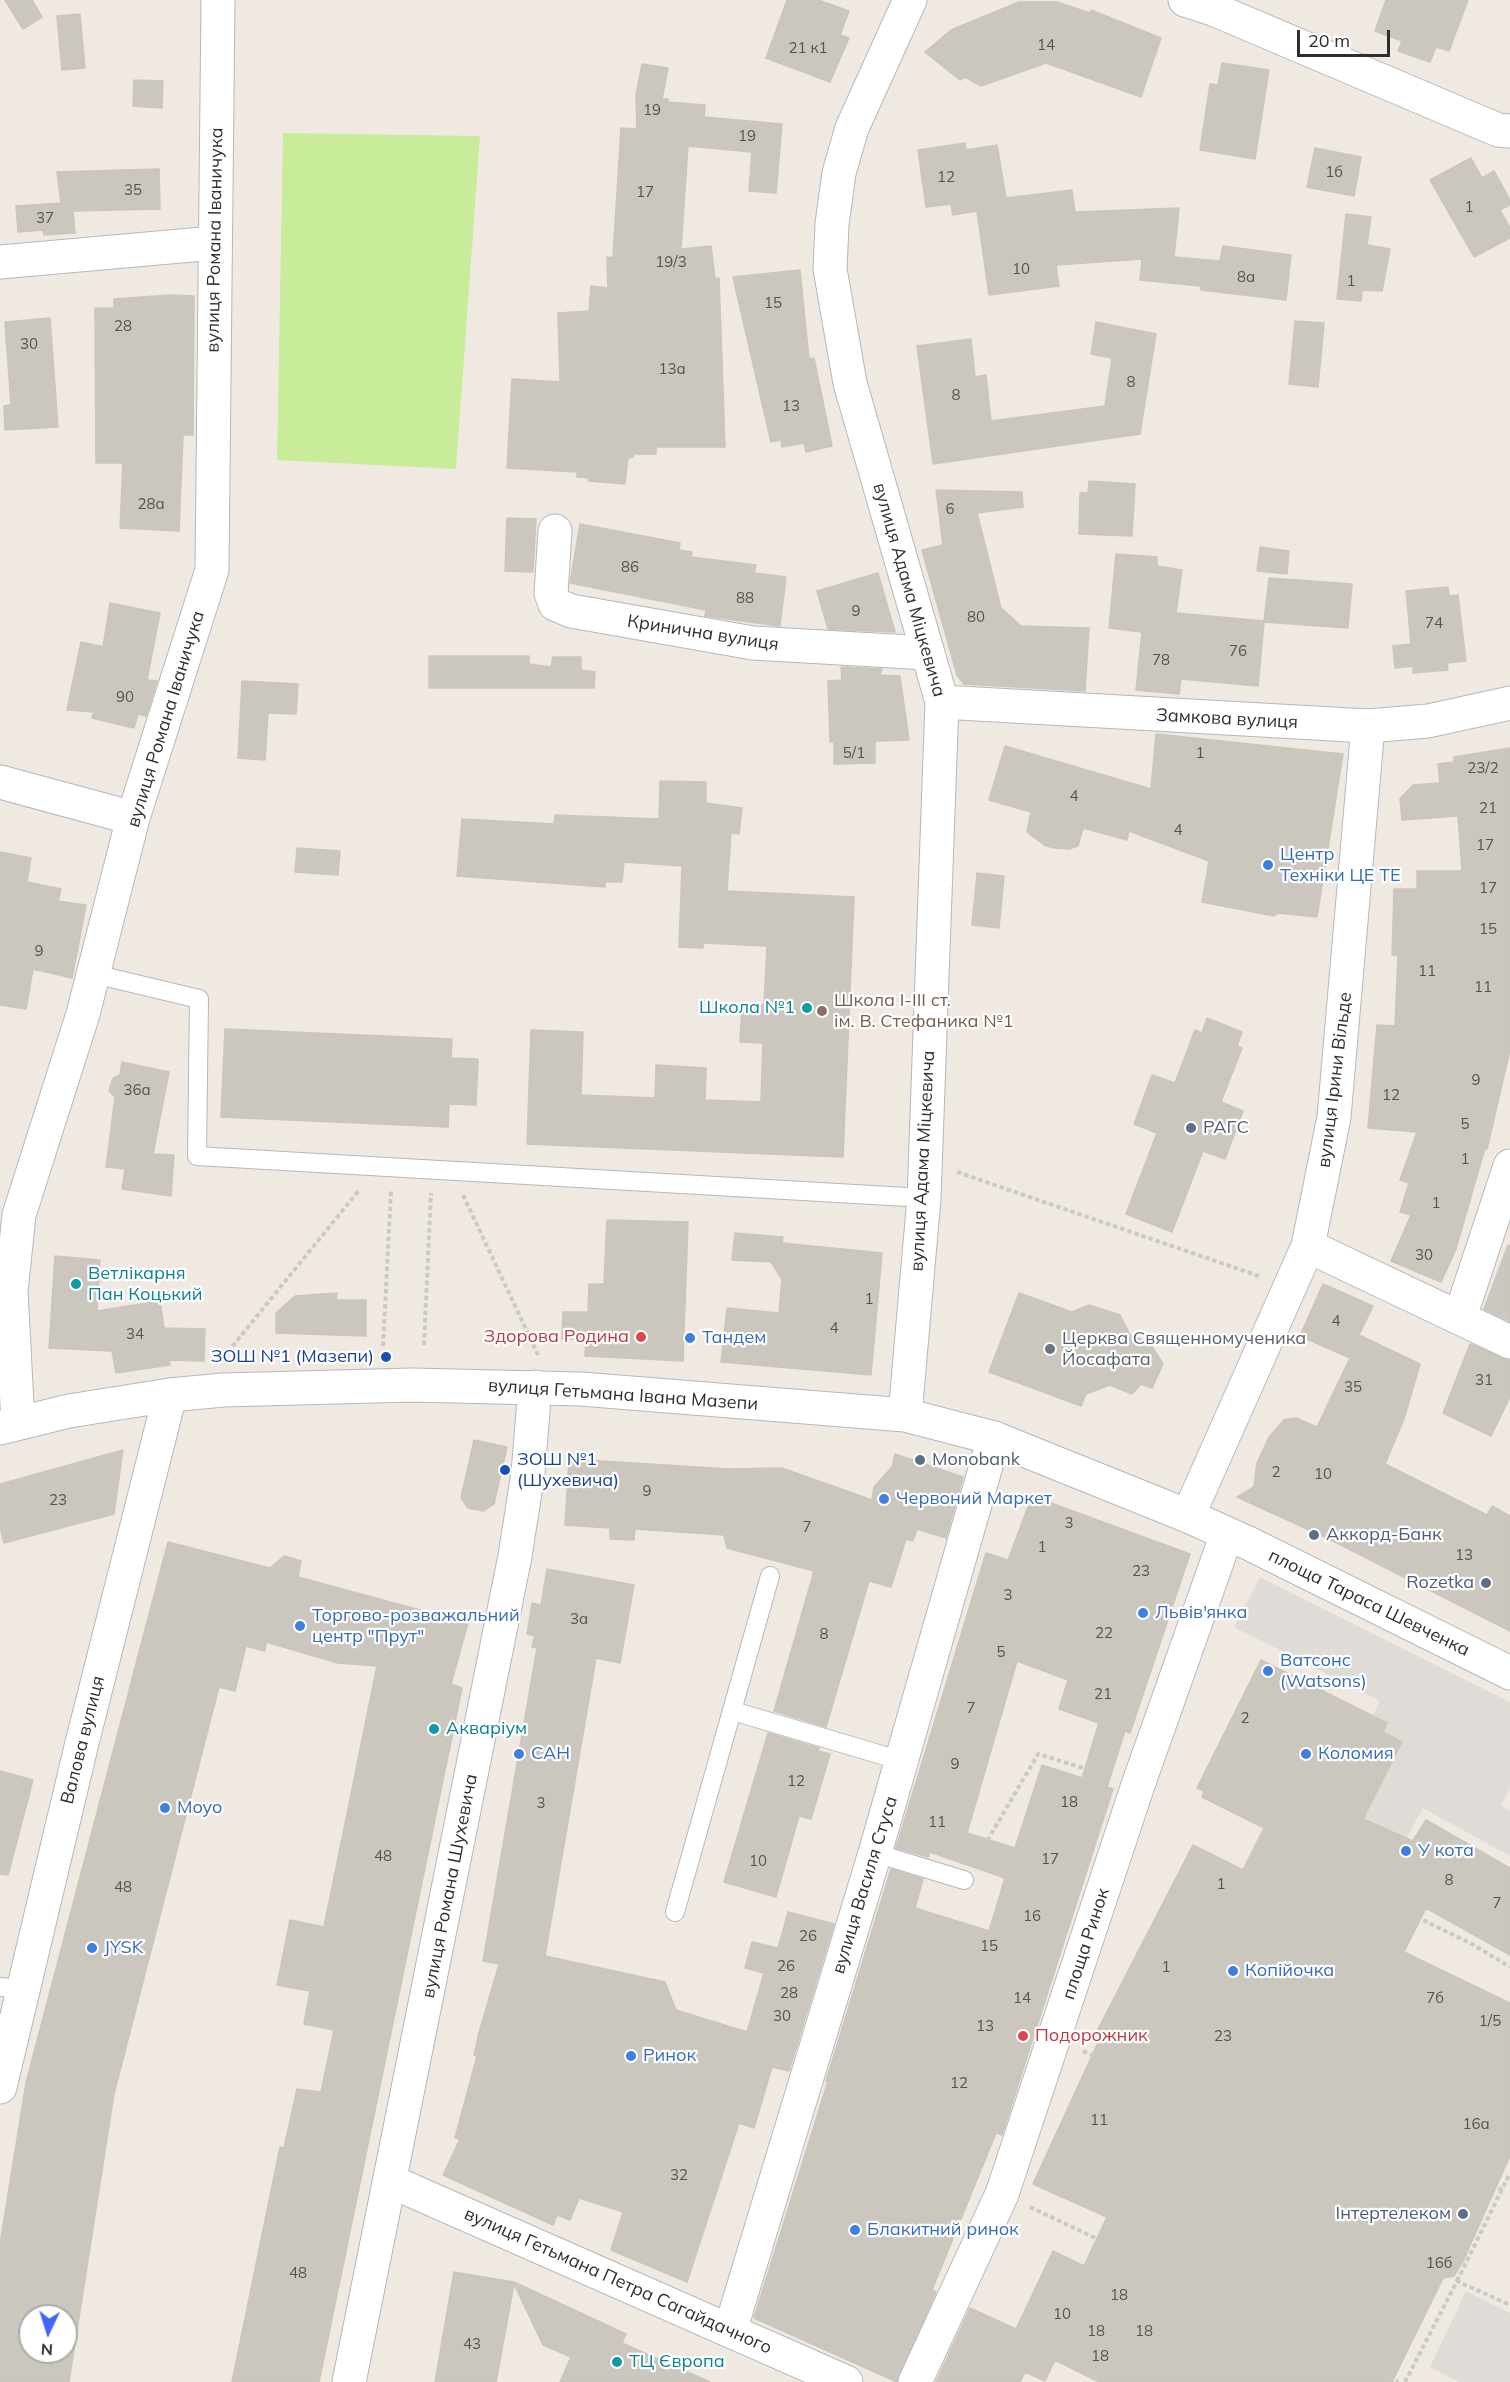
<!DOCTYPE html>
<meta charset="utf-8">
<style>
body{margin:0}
#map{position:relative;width:1510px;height:2382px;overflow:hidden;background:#efe9e1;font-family:Mulish,sans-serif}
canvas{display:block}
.north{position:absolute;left:18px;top:2304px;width:60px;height:60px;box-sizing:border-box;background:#fff;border:2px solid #ababab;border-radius:50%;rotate:184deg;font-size:16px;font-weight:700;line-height:24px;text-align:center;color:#2e2e2e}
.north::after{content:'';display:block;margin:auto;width:21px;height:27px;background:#4264fb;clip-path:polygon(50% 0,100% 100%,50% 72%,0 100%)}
.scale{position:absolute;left:1297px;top:30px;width:93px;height:27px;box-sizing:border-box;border:3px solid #2e2e2e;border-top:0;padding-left:8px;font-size:18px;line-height:21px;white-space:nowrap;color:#2e2e2e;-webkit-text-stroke:4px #fff;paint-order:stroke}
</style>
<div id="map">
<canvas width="1510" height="2382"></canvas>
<div class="north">N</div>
<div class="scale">20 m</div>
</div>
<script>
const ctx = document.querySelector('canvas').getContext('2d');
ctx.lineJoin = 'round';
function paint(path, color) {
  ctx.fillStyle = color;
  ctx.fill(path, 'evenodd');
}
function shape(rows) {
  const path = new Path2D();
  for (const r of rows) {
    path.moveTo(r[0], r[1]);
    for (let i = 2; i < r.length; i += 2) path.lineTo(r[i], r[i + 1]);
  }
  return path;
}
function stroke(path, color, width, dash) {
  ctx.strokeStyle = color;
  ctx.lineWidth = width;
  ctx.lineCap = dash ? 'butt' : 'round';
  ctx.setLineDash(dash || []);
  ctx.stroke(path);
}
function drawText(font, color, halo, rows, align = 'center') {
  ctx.font = font + ' Mulish,sans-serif';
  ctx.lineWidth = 4.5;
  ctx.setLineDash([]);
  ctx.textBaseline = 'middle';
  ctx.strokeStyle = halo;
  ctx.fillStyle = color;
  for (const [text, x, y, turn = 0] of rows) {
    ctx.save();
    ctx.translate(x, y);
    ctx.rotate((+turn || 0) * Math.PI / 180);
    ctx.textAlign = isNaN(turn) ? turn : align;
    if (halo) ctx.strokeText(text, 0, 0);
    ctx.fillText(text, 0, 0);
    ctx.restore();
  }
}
const pitch = shape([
 [283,133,480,136,456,469,277,460]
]);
const plaza = shape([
 [1260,1577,1510,1702,1510,1788,1501,1806,1510,1811,1510,1856,1423,1808,1401,1848,1327,1807,1380,1701,1234,1627],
 [1466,2291,1510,2313,1510,2382,1459,2382,1430,2367]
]);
const building = shape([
 [5,0,32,0,42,17,23,29,5,0],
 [787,0,818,0,849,11,840,35,849,38,830,82,766,58,787,0],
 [1386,0,1468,0,1449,51,1436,47,1430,62,1398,51,1402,41,1375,31,1386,0],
 [1019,2,1057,2,1090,13,1091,10,1161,38,1141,97,1046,63,981,86,965,77,960,80,925,52,951,30,1019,2],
 [80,14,85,68,62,70,57,16,80,14],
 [1222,63,1269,70,1255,159,1200,150,1210,84,1218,85,1222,63],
 [642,64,668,68,662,99,668,99,668,102,705,105,704,117,782,124,776,193,749,191,752,152,688,146,681,249,711,246,715,279,719,278,725,447,656,447,656,454,633,454,633,457,628,458,625,484,588,481,589,478,577,477,577,472,507,468,512,379,560,382,558,313,589,311,591,286,608,288,607,257,613,258,621,128,637,129,636,95,642,64],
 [134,80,163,81,162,108,133,106,134,80],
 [965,143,966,150,997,145,1006,198,1072,190,1075,212,1179,208,1174,257,1220,261,1223,246,1291,255,1286,300,1201,290,1201,286,1140,280,1142,259,1056,265,1059,286,989,295,977,211,953,215,951,204,926,207,918,150,965,143],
 [1315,148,1361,157,1354,196,1307,187,1315,148],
 [1471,158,1482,178,1494,171,1510,200,1510,205,1500,210,1510,228,1510,238,1474,257,1430,180,1471,158],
 [159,169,160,209,73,211,75,233,44,235,43,230,18,232,16,206,61,203,57,172,159,169],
 [1346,214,1371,217,1367,245,1390,249,1382,291,1362,290,1361,301,1337,299,1346,214],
 [800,270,809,359,814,358,832,446,806,452,804,443,782,447,781,440,771,442,733,277,800,270],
 [170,295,194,296,193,435,183,435,179,531,120,528,123,463,96,463,95,308,114,308,114,299,170,295],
 [50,318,58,427,5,430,4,406,11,405,5,322,50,318],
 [1295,321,1324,323,1318,387,1289,384,1295,321],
 [1096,322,1156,334,1140,434,933,464,917,346,971,339,975,377,986,375,991,421,1105,406,1112,358,1091,354,1096,322],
 [1089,481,1135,484,1132,536,1079,534,1080,493,1088,493,1089,481],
 [936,490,1022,492,1023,507,977,513,1001,608,1021,626,1089,628,1085,691,964,684,957,675,922,550,943,545,936,490],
 [507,518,536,519,533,572,505,571,507,518],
 [580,524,680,543,679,550,692,552,691,557,756,565,754,573,786,577,780,626,705,616,706,610,570,583,580,524],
 [1260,547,1289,551,1287,574,1257,571,1260,547],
 [1116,554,1157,557,1157,566,1182,570,1176,613,1264,621,1269,578,1352,584,1348,628,1264,622,1258,686,1181,679,1179,694,1136,690,1142,632,1109,628,1116,554],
 [878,573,895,632,828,629,817,591,878,573],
 [1448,587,1449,596,1458,595,1466,661,1447,663,1448,670,1413,673,1413,666,1395,668,1393,646,1411,644,1406,591,1448,587],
 [110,603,160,613,147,680,157,681,146,716,138,714,134,728,92,718,94,712,67,710,81,642,103,647,110,603],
 [429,656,529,656,529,664,551,667,553,657,581,657,581,670,595,672,594,688,429,688,429,656],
 [841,667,882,669,880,675,900,676,909,740,875,741,875,763,834,764,834,742,830,742,828,681,842,680,841,667],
 [242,681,298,684,296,714,268,713,265,760,238,758,242,681],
 [1156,734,1343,754,1317,917,1278,913,1274,916,1202,902,1209,861,1129,831,1127,840,1083,828,1078,846,1069,849,1054,848,1044,845,1027,832,1031,812,989,800,1005,746,1151,789,1156,734],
 [1510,748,1510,1050,1487,1149,1485,1148,1456,1249,1441,1282,1391,1261,1411,1215,1400,1212,1409,1183,1400,1180,1417,1132,1368,1128,1377,1025,1395,1026,1398,955,1392,955,1394,889,1417,889,1417,871,1462,871,1458,816,1402,820,1400,799,1413,785,1440,783,1438,764,1454,762,1454,757,1510,748],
 [660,781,706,782,706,803,742,808,739,834,731,833,727,891,854,897,843,1157,527,1144,531,1030,583,1032,581,1095,655,1098,656,1065,706,1068,705,1100,761,1102,763,1043,740,1042,742,1004,764,1005,767,946,703,943,703,948,679,947,682,866,624,862,622,882,605,882,605,887,457,876,462,819,554,824,555,815,659,819,660,781],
 [297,848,340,851,338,875,295,872,297,848],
 [0,852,31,858,27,882,61,889,58,901,86,905,72,978,33,969,26,1009,0,1005,0,852],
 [977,873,1004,876,999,928,972,925,977,873],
 [1207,1018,1242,1032,1237,1046,1242,1048,1221,1102,1243,1111,1225,1159,1203,1151,1172,1232,1126,1214,1157,1133,1134,1124,1152,1075,1175,1083,1195,1030,1202,1033,1207,1018],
 [225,1029,452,1039,451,1058,478,1059,476,1105,449,1104,448,1127,221,1117,225,1029],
 [122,1062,169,1072,153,1154,174,1155,171,1196,122,1189,125,1169,106,1167,115,1097,109,1091,113,1078,120,1075,122,1062],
 [607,1220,688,1222,683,1361,585,1356,586,1339,562,1339,563,1312,588,1312,589,1284,604,1284,607,1220],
 [735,1233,783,1237,782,1243,882,1253,871,1375,721,1362,727,1308,779,1313,782,1279,771,1262,732,1260,735,1233],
 [1508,1245,1510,1246,1510,1321,1484,1309,1508,1245],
 [55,1256,100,1260,97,1311,160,1301,164,1328,205,1329,204,1361,169,1360,170,1365,116,1373,112,1351,49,1348,55,1256],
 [1323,1284,1373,1306,1359,1335,1420,1364,1404,1419,1385,1464,1487,1515,1492,1506,1510,1516,1510,1631,1329,1539,1237,1497,1254,1487,1257,1463,1269,1437,1284,1420,1296,1418,1317,1427,1350,1358,1300,1336,1323,1284],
 [337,1293,336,1300,366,1300,366,1336,276,1333,276,1313,295,1296,337,1293],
 [1019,1293,1072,1312,1089,1305,1120,1315,1130,1335,1150,1343,1163,1364,1152,1388,1141,1384,1132,1394,1110,1385,1086,1394,1081,1406,989,1372,1019,1293],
 [1470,1344,1510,1360,1510,1397,1491,1436,1443,1413,1470,1344],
 [474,1440,507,1447,494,1504,483,1511,468,1508,461,1498,474,1440],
 [123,1450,114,1514,4,1543,0,1527,0,1484,123,1450],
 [895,1454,963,1477,946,1538,917,1529,913,1541,906,1539,891,1587,869,1581,826,1727,774,1711,814,1571,727,1548,724,1535,635,1529,634,1540,610,1539,610,1528,565,1525,569,1459,729,1469,782,1468,872,1500,874,1487,892,1467,895,1454],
 [1032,1496,1190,1554,1130,1733,1125,1731,1107,1787,1113,1789,1002,2135,996,2133,932,2290,936,2292,897,2382,754,2318,828,2081,826,2081,891,1869,923,1879,915,1908,989,1931,1005,1878,930,1852,928,1857,896,1848,986,1553,1008,1560,1032,1496],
 [1017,1661,1068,1680,1059,1709,1099,1723,1082,1778,1042,1765,1015,1848,967,1833,1017,1661],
 [168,1542,270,1568,284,1556,301,1561,298,1577,468,1623,451,1684,462,1688,319,2382,232,2382,280,2147,284,2148,297,2089,321,2092,334,2030,304,2024,310,1991,277,1985,290,1920,324,1927,377,1666,338,1663,266,1642,265,1651,246,1646,235,1691,219,1687,114,2094,69,2382,0,2382,0,2244,26,2083,168,1542],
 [30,2316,66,2316,66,2352,30,2352,30,2316],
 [547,1569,634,1585,620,1663,596,1658,545,1956,665,1982,676,2010,747,2032,764,1973,745,1968,752,1942,778,1948,788,1912,834,1924,789,2071,772,2067,754,2128,739,2123,687,2282,611,2250,623,2212,579,2198,570,2220,557,2215,553,2225,443,2175,460,2139,455,2138,477,2056,474,2055,479,2033,499,1964,483,1961,537,1648,532,1647,535,1636,527,1634,532,1603,541,1605,547,1569],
 [1261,1660,1387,1723,1383,1732,1402,1742,1363,1819,1413,1841,1426,1820,1510,1868,1510,1955,1426,1908,1404,1952,1510,2003,1510,2156,1496,2187,1464,2259,1454,2276,1443,2278,1392,2382,1099,2382,1055,2360,1045,2381,1025,2372,1020,2382,936,2382,970,2308,1016,2329,1053,2251,1084,2266,1107,2217,1033,2184,1101,2036,1096,2033,1193,1845,1243,1870,1264,1828,1202,1797,1204,1791,1197,1788,1261,1660],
 [768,1733,819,1748,818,1751,830,1754,811,1819,799,1816,776,1897,724,1882,768,1733],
 [0,1771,33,1780,8,1875,0,1874,0,1771],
 [454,2272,514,2282,626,2334,622,2343,710,2382,560,2382,571,2357,543,2345,514,2284,496,2382,435,2382,454,2272]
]);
const path = shape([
 [957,1172,1259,1276],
 [463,1195,538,1355],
 [424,1345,431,1193],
 [383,1346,391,1191],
 [223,1358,360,1189],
 [976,1860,1038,1754,1109,1776],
 [1349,1884,1472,1944,1510,1967],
 [1304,1975,1374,1832],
 [1083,2051,1373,2190,1395,2142,1502,2190],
 [1226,2120,1304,1975,1438,2043,1395,2142],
 [1030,2207,1398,2382],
 [874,2239,893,2349],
 [1457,2281,1510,2173],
 [773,2303,974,2174],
 [1405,2382,1457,2281,1510,2305]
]);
const lane = shape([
 [94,974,199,999,197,1156,924,1198],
 [733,1711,902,1761],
 [875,1853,964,1880],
 [675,1912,770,1576],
 [0,1987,23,1989]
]);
const street = shape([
 [0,262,214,243],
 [555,531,551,593,555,604,571,611,753,643,927,653],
 [0,782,133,818],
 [1308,1246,1510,1342],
 [1460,1317,1510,1166],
 [18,1423,11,1291,19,1215,83,1014,133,818,212,570,218,0],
 [1188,1516,1308,1246,1334,1117,1368,726],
 [0,2087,81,1747,170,1395],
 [390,2181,846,2382],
 [730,2331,875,1853,994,1438],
 [349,2382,515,1556,528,1473,535,1387],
 [915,2382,1002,2194,1138,1785,1227,1534]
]);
const secondary = shape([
 [1185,0,1213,9,1498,130,1510,131],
 [942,702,1368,726,1428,721,1510,703],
 [905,1415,924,1198,942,702,850,383,830,269,832,224,839,173,852,128,910,0],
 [0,1428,69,1411,170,1395,223,1390,412,1385,581,1389,905,1415,994,1438,1188,1516,1248,1543,1510,1673]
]);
const markers = [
 [1268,865,6,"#3f7fe0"],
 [807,1008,6,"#0f9aa8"],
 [822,1011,6,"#8d6e63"],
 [1191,1128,6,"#5c6f8a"],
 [76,1284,6,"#0f9aa8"],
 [641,1337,6,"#e0444e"],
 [690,1338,6,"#3f7fe0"],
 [1050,1349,6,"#6b7280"],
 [386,1357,6,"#1a4fb4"],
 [920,1460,6,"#5c6f8a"],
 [505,1470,6,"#1a4fb4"],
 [884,1499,6,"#3f7fe0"],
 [1314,1535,6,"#5c6f8a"],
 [1486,1583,6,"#5c6f8a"],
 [1143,1613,6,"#3f7fe0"],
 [300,1626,6,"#3f7fe0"],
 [1268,1671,6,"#3f7fe0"],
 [434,1729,6,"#0f9aa8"],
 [519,1754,6,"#3f7fe0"],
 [1306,1754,6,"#3f7fe0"],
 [165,1808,6,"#3f7fe0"],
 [1406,1851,6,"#3f7fe0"],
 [92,1948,6,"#3f7fe0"],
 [1233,1971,6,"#3f7fe0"],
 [1023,2036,6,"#e0444e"],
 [631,2056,6,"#3f7fe0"],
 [1463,2214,6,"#5c6f8a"],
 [855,2230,6,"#3f7fe0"],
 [617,2362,6,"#0f9aa8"]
];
const numberNames = [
 ["14",1046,45],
 ["21 к1",808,48],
 ["19",652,110],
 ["19",747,136],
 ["1б",1334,172],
 ["12",946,177],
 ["35",133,190],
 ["17",645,192],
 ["1",1469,207],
 ["37",45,218],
 ["19/3",671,262],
 ["10",1021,269],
 ["8а",1246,277],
 ["1",1351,281],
 ["15",773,303],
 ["28",123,326],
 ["30",29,344],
 ["13а",672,369],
 ["8",1131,382],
 ["8",956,395],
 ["13",791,406],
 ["28а",151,504],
 ["6",950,509],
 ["86",630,567],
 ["88",745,598],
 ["9",856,611],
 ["80",976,617],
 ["74",1434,623],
 ["76",1238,651],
 ["78",1161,660],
 ["90",125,697],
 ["5/1",854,753],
 ["1",1200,753],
 ["23/2",1483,768],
 ["4",1074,796],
 ["21",1488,808],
 ["4",1178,830],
 ["17",1485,845],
 ["17",1488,888],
 ["15",1488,929],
 ["9",39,951],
 ["11",1427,971],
 ["11",1483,987],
 ["9",1476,1080],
 ["36а",137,1090],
 ["12",1391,1095],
 ["5",1465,1124],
 ["1",1465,1159],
 ["1",1436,1203],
 ["30",1424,1255],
 ["1",869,1299],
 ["4",1336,1321],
 ["4",834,1328],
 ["34",135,1334],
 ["31",1484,1380],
 ["35",1353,1387],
 ["2",1276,1472],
 ["10",1323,1474],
 ["9",647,1491],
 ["23",58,1500],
 ["3",1069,1523],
 ["7",807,1527],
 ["1",1042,1547],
 ["13",1464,1555],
 ["23",1141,1571],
 ["3",1008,1595],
 ["3а",579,1619],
 ["22",1104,1633],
 ["8",824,1634],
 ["5",1001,1652],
 ["21",1103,1694],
 ["7",971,1708],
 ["2",1245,1718],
 ["9",955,1764],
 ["12",796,1781],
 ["18",1069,1802],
 ["3",541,1803],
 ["11",937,1822],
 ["48",383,1856],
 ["17",1050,1859],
 ["10",758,1861],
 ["8",1449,1880],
 ["1",1221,1884],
 ["48",123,1887],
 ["7",1497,1903],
 ["16",1032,1916],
 ["26",808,1936],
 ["15",989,1946],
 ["26",786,1966],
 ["1",1166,1967],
 ["28",789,1993],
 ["14",1022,1998],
 ["7б",1435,1998],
 ["30",782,2016],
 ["1/5",1490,2021],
 ["13",985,2026],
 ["23",1223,2036],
 ["12",959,2083],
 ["11",1099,2120],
 ["16а",1476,2124],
 ["32",679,2175],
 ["16б",1439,2263],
 ["48",298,2273],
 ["18",1119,2295],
 ["10",1062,2314],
 ["18",1096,2331],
 ["18",1144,2331],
 ["43",472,2344],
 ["18",1100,2356]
];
const streetNames = [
 ["вулиця Романа Іваничука",215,240,-89],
 ["вулиця Адама Міцкевича",909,590,74],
 ["Кринична вулиця",703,633,9],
 ["вулиця Романа Іваничука",166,719,-73],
 ["Замкова вулиця",1227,719,3],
 ["вулиця Ірини Вільде",1335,1080,-83],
 ["вулиця Адама Міцкевича",923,1161,-87],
 ["вулиця Гетьмана Івана Мазепи",623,1395,4],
 ["площа Тараса Шевченка",1369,1603,26],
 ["Валова вулиця",83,1740,-76],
 ["вулиця Василя Стуса",865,1885,-73],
 ["вулиця Романа Шухевича",450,1886,-79],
 ["площа Ринок",1086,1944,-72],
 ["вулиця Гетьмана Петра Сагайдачного",618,2281,24]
];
const shopNames = [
 ["Центр",1280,855],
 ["Техніки ЦЕ ТЕ",1280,876],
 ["Тандем",702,1338],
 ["Червоний Маркет",896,1499],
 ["Львів'янка",1155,1613],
 ["Торгово-розважальний",312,1616],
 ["центр \"Прут\"",312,1637],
 ["Ватсонс",1280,1661],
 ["(Watsons)",1280,1682],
 ["САН",531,1754],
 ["Коломия",1318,1754],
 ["Moyo",177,1808],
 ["У кота",1418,1851],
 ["JYSK",104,1948],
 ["Копійочка",1245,1971],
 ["Ринок",643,2056],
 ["Блакитний ринок",867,2230]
];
const educationNames = [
 ["Школа I-III ст.",834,1001],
 ["ім. В. Стефаника №1",834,1022]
];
const cultureNames = [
 ["Школа №1",795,1008,"right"],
 ["Ветлікарня",88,1274],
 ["Пан Коцький",88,1295],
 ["Акваріум",446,1729],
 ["ТЦ Європа",629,2362]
];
const serviceNames = [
 ["РАГС",1203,1128],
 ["Monobank",932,1460],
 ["Аккорд-Банк",1326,1535],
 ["Rozetka",1474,1583,"right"],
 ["Інтертелеком",1451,2214,"right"]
];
const healthNames = [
 ["Здорова Родина",629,1337],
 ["Подорожник",1035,2036,"left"]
];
const worshipNames = [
 ["Церква Священномученика",1062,1339],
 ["Йосафата",1062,1360]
];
const transitNames = [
 ["ЗОШ №1 (Мазепи)",374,1357],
 ["ЗОШ №1",517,1460,"left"],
 ["(Шухевича)",517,1481,"left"]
];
paint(pitch, '#c9ec9a');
paint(plaza, '#dfdcd8');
paint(building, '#cbc7bf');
stroke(building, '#cbc5ba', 1.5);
stroke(lane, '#b4b7c1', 20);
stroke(street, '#b4b7c1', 35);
stroke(secondary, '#b4b7c1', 35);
stroke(path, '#c9c9c9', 4, [4.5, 3]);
stroke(lane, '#fff', 18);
stroke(street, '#fff', 33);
stroke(secondary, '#fff', 33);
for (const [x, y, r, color] of markers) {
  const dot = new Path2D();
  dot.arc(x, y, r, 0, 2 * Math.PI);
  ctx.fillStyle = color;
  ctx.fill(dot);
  stroke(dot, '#fff', 2);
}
drawText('15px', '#555452', null, numberNames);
drawText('18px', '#2e2e2e', '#fff', streetNames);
drawText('18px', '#366cbe', '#fff', shopNames, 'left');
drawText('18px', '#785e54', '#fff', educationNames, 'left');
drawText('18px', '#0d838f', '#fff', cultureNames, 'left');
drawText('18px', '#4e5e75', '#fff', serviceNames, 'left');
drawText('18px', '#be3a42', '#fff', healthNames, 'right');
drawText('18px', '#5b616d', '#fff', worshipNames, 'left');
drawText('18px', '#164399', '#fff', transitNames, 'right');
</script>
